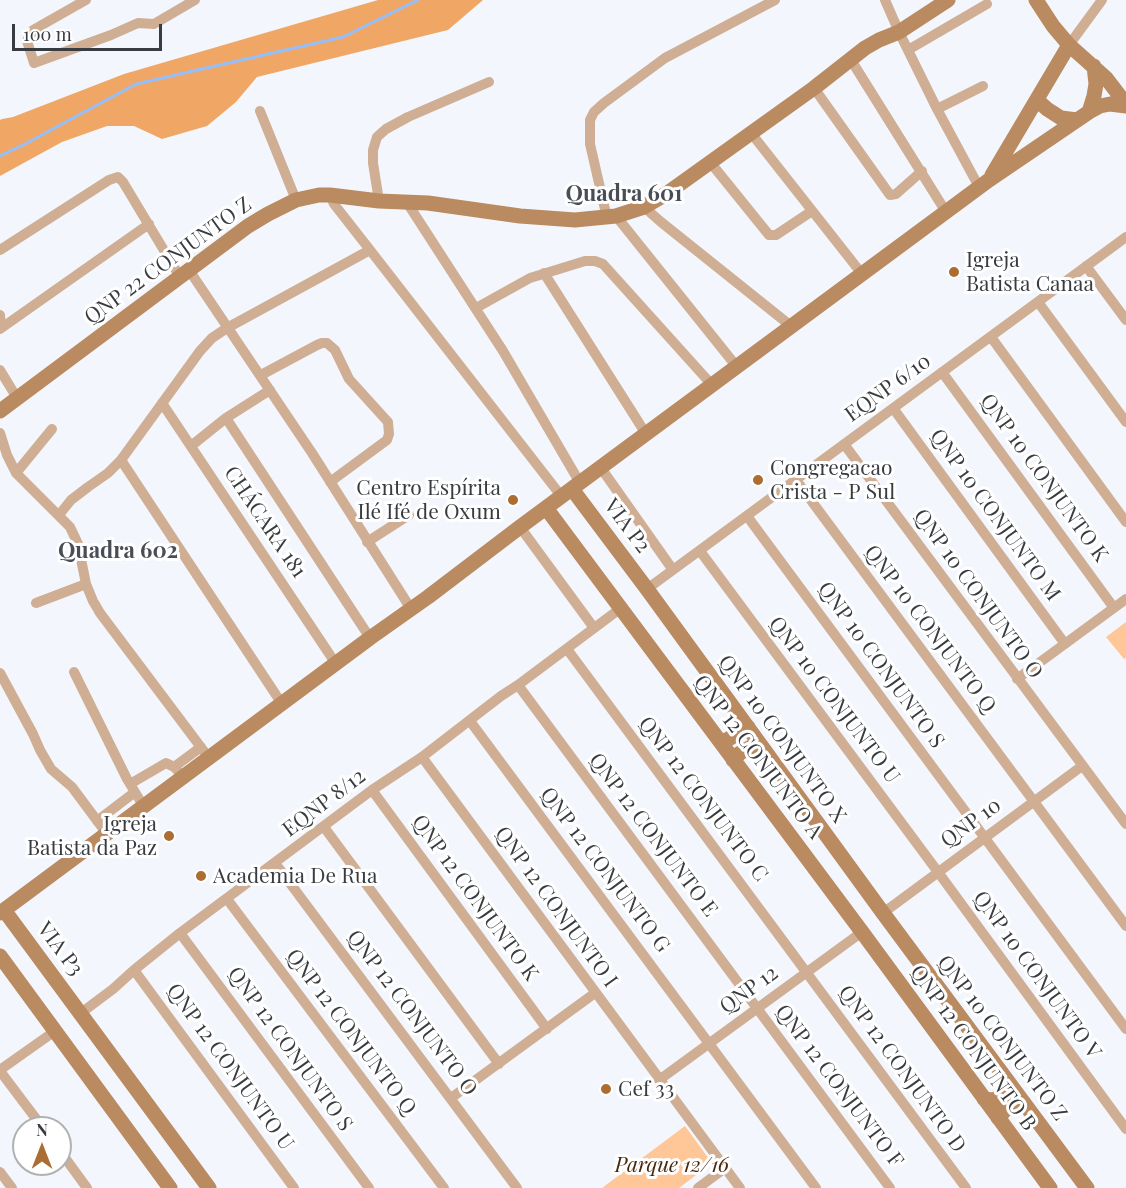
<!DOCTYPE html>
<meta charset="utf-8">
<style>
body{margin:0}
#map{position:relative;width:1126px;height:1188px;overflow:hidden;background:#f3f7fd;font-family:"Playfair Display",serif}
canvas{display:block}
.north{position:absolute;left:12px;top:1116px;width:60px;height:60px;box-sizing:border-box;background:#fff;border:2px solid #afb1b2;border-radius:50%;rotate:0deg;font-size:16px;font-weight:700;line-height:24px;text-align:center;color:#383b3f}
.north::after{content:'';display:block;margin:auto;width:21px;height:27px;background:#ab6d32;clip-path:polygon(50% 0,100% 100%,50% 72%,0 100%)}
.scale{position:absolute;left:12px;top:24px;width:150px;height:27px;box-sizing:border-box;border:3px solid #383b3f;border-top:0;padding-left:8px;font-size:18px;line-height:21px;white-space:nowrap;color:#383b3f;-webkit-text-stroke:4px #fff;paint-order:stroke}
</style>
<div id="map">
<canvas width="1126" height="1188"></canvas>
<div class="north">N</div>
<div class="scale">100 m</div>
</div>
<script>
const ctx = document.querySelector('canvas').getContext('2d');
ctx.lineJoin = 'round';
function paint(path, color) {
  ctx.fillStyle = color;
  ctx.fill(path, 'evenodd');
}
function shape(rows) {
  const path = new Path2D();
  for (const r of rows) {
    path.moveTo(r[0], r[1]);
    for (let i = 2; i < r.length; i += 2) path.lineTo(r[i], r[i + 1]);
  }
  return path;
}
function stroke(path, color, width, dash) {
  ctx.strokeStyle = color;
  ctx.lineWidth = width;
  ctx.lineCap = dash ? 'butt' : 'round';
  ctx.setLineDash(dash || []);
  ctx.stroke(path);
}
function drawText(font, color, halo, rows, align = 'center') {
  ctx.font = font + ' "Playfair Display",serif';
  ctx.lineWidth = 6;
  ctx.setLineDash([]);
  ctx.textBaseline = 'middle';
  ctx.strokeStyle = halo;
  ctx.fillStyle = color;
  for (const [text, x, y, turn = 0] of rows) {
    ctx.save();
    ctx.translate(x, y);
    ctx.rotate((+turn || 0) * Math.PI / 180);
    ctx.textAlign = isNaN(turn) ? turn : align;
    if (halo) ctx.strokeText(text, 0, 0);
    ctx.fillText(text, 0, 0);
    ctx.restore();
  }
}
const green = shape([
 [1126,622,1126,658,1124,659,1106,637],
 [685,1126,712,1163,679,1188,602,1188]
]);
const forest = shape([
 [378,0,483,0,448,30,257,77,236,102,207,126,162,139,134,126,107,126,62,142,0,176,0,120,2,119,13,117,124,74]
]);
const stream = shape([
 [0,156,25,144,136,84,343,37,418,0]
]);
const street = shape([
 [86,0,33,30,27,41,34,63,111,35,138,23,154,24,195,0],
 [885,0,899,32,937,109,979,187],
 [1069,45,1102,0],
 [908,50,987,4],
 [851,60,946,212],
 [814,88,890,195,896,194,922,171],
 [937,109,983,86],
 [260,111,296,200],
 [751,133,862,274],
 [710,162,769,235,776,235,812,211],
 [330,195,334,204,370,250,562,497],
 [379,201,373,163,373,150,377,137,386,129,408,117,489,82],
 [406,201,503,351,580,483],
 [644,207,661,222,791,326],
 [616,216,737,367],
 [607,218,590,144,590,120,594,112,604,103,665,58,775,0],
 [0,250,109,180,118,177,123,182,180,277],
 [1086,266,1126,320],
 [189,270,312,453,411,609],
 [544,273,646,434],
 [1038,302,1126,422],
 [476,308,530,278,585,261,595,261,603,264,712,385],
 [0,315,1,327],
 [0,329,149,224],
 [991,337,1126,522],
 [0,370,17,398],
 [942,372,1114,608],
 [261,375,317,345,322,343,327,343,335,350,349,379,388,422,389,434,387,440,330,482],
 [162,403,336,664],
 [893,408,1065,644],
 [226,418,370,638],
 [0,433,7,455,16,473,70,527,78,544,86,584,93,601,100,613,209,758],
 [844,444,1126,824],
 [191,446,226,418,270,390],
 [121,460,282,704],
 [601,468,673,570],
 [16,473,52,429],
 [796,480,1126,926],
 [59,515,71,500,88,487,108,473,121,460,200,351,212,338,227,328,370,250],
 [747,516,1126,1029],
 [520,527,594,628],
 [367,542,409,515],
 [700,551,938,872,1126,1129],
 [647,589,1126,237],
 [36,603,86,584],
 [567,649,966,1188],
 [74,672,127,779,144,807],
 [0,673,33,734,40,750,51,769,72,787,107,834],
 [1017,679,1126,599],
 [518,685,890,1188],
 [470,721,816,1188],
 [422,757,740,1188],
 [174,767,201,747],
 [130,784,166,763,174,767,184,777],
 [372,790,547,1029],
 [97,821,135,792],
 [324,827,499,1064],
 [275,863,517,1188],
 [227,899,444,1188],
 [883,913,1082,766],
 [180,933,369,1188],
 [134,970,294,1188],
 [81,1013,113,989,134,970,180,933,372,790,422,757,501,696,518,685,621,608],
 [0,1070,55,1031],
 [0,1071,43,1128],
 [659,1080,862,932],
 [451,1098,595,993],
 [60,1151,87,1188],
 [0,1172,12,1188],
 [698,1188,725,1168]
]);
const secondary = shape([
 [1036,0,1053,26,1069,45,1106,78,1126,104],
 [1037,100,1047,109,1061,118,1077,120],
 [1089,112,1094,96,1096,84,1094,66],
 [992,175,1069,45],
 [0,411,248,226,268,214,296,200,319,195,330,195,379,201,428,203,520,216,575,220,616,216,644,207,666,194,814,88,865,48,879,40,899,32,948,0],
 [572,489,647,589,883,913,1087,1188],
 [546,508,862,932,1050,1188],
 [722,743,748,727],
 [733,760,740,753,758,743],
 [4,910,209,1188],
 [0,913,370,638,428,597,520,527,989,180,1089,112,1100,106,1110,104,1126,106],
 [0,956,170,1188],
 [984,1099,992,1100,1001,1097,1006,1091,1008,1082],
 [998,1118,1006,1109,1011,1105,1024,1103]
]);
const markers = [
 [954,272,6,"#ab6d32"],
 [758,480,6,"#ab6d32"],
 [513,500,6,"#ab6d32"],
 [169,836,6,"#ab6d32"],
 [201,876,6,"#ab6d32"],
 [606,1089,6,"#ab6d32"]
];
const poiNames = [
 ["Igreja",966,260],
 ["Batista Canaa",966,284],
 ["Congregacao",770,468],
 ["Crista - P Sul",770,492],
 ["Centro Espírita",501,488,"right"],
 ["Ilé Ifé de Oxum",501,512,"right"],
 ["Igreja",157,824,"right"],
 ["Batista da Paz",157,848,"right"],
 ["Academia De Rua",213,876],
 ["Cef 33",618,1089]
];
const streetNames = [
 ["QNP 22 CONJUNTO Z",168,261,-36],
 ["EQNP 6/10",888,388,-36],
 ["QNP 10 CONJUNTO K",1044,478,54],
 ["QNP 10 CONJUNTO M",995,515,54],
 ["CHÁCARA 181",265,522,56],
 ["VIA P2",627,526,53],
 ["QNP 10 CONJUNTO O",978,594,54],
 ["QNP 10 CONJUNTO Q",930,629,53],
 ["QNP 10 CONJUNTO S",881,665,54],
 ["QNP 10 CONJUNTO U",834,700,53],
 ["QNP 10 CONJUNTO X",782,739,54],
 ["QNP 12 CONJUNTO A",758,757,53],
 ["QNP 12 CONJUNTO C",703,799,53],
 ["EQNP 8/12",324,803,-37],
 ["QNP 10",971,823,-36],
 ["QNP 12 CONJUNTO E",653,835,53],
 ["QNP 12 CONJUNTO G",605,870,53],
 ["QNP 12 CONJUNTO K",475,898,54],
 ["QNP 12 CONJUNTO I",556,907,54],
 ["VIA P3",60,949,53],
 ["QNP 10 CONJUNTO V",1037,975,54],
 ["QNP 12",749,990,-36],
 ["QNP 12 CONJUNTO O",412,1013,53],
 ["QNP 12 CONJUNTO Q",351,1032,53],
 ["QNP 10 CONJUNTO Z",1002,1038,53],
 ["QNP 12 CONJUNTO B",973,1048,54],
 ["QNP 12 CONJUNTO S",290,1049,54],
 ["QNP 12 CONJUNTO U",230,1067,54],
 ["QNP 12 CONJUNTO D",902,1069,54],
 ["QNP 12 CONJUNTO F",839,1086,53]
];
const parkNames = [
 ["Parque 12/16",672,1165]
];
const neighbourhoodNames = [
 ["Quadra 601",624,194],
 ["Quadra 602",118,551]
];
paint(green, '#ffc697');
paint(forest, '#f0a765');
stroke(stream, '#95bffa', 3);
stroke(street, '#cfae93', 10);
stroke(secondary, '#ba8a61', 15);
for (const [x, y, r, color] of markers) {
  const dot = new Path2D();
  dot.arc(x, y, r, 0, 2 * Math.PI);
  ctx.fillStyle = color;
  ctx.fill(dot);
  stroke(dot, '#fff', 2);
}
drawText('21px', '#383b3f', '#fff', poiNames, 'left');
drawText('21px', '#383b3f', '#fff', streetNames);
drawText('italic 21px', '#46290c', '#fff', parkNames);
drawText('bold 22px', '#484d56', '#fff', neighbourhoodNames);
</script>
